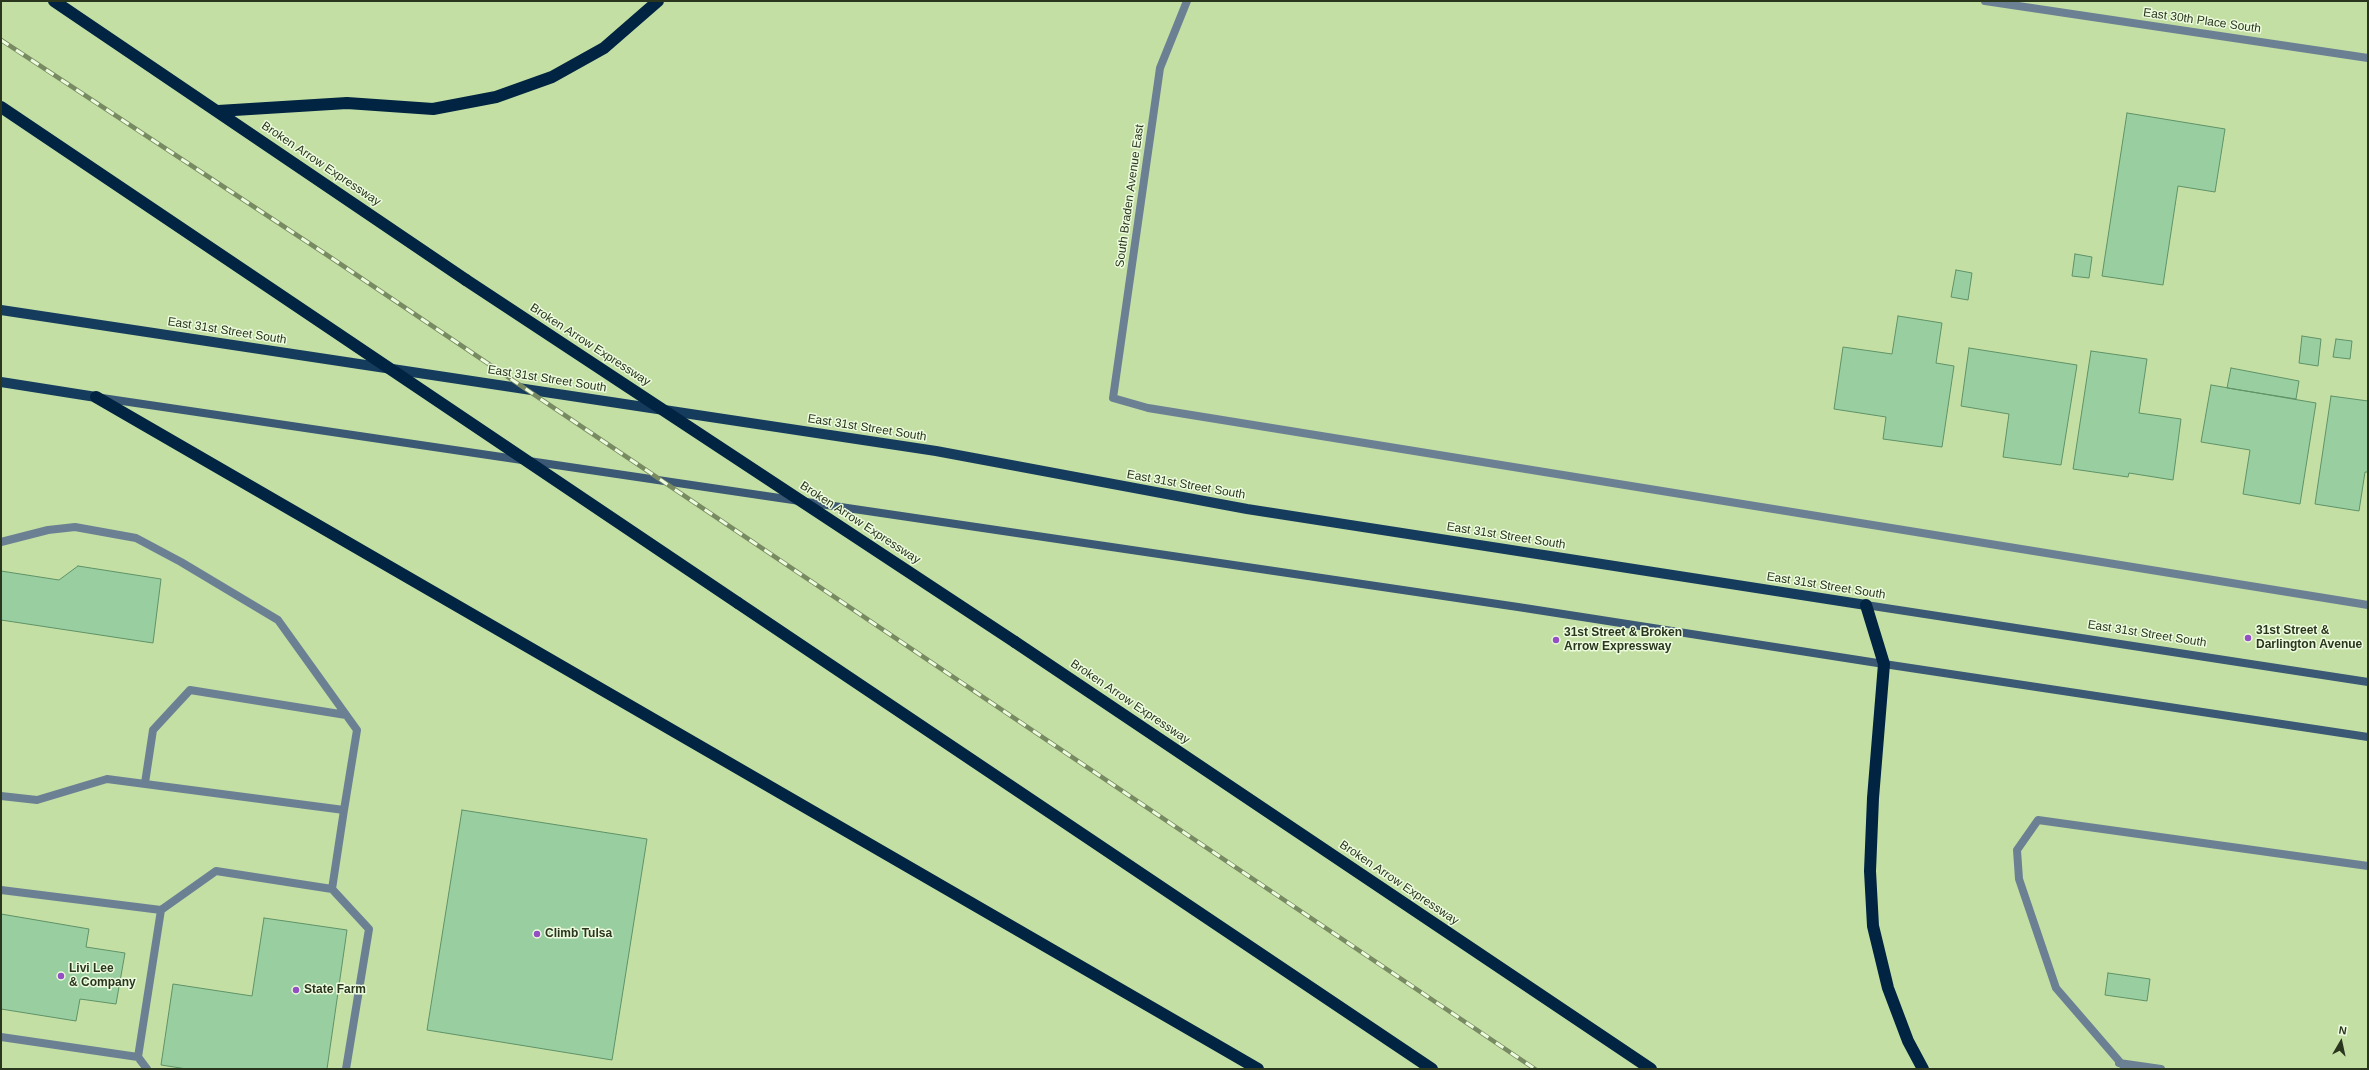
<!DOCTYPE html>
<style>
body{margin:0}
#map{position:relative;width:2369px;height:1070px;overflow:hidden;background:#c3dfa4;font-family:Arial,sans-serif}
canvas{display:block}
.frame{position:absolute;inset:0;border:2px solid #2a351e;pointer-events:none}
.north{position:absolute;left:2321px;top:1022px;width:40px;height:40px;-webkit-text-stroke:3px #ecfbdd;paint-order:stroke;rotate:9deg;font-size:11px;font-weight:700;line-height:16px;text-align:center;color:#2a351e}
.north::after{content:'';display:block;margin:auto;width:14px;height:18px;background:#2a351e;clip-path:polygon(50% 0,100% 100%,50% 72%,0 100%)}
</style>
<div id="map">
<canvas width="2369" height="1070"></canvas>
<div class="frame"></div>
<div class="north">N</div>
</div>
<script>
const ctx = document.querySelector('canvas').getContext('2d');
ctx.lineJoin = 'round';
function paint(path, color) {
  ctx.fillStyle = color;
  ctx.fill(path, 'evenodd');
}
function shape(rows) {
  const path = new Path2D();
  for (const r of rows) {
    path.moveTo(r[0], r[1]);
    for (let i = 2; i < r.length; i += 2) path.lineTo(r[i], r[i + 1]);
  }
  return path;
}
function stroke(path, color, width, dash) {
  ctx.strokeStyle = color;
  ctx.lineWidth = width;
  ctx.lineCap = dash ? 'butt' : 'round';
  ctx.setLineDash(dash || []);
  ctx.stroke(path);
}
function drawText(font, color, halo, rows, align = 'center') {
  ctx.font = font + ' Arial,sans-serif';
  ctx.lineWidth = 3;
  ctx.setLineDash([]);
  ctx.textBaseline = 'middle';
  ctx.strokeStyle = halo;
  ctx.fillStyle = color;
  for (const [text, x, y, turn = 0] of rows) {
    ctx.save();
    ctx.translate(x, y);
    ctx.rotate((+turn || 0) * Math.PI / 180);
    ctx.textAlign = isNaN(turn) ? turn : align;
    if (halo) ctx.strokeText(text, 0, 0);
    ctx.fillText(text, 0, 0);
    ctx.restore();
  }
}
const building = shape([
 [2127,113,2225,129,2215,192,2178,186,2163,285,2102,276,2127,113],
 [2075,254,2092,257,2089,278,2072,276,2075,254],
 [1956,270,1972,273,1968,300,1951,297,1956,270],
 [1898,316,1942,323,1936,363,1954,366,1942,447,1883,439,1886,417,1834,409,1843,347,1892,354,1898,316],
 [2302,336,2321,339,2318,366,2299,363,2302,336],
 [2336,339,2352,341,2350,359,2333,357,2336,339],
 [1969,348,2077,365,2061,465,2003,457,2009,414,1961,406,1969,348],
 [2091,351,2147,359,2139,413,2181,419,2173,480,2129,473,2128,477,2073,469,2091,351],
 [2231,368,2299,381,2296,399,2227,388,2231,368],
 [2211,385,2316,403,2300,504,2243,494,2250,450,2201,442,2211,385],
 [2331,396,2368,401,2368,472,2365,472,2359,511,2315,504,2331,396],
 [78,566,161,579,153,643,1,620,1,571,59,580,78,566],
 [462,810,647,839,612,1060,427,1030,462,810],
 [1,914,89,929,86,947,125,953,116,1004,80,999,76,1021,1,1009,1,914],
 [264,918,347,930,327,1069,187,1069,161,1065,173,984,252,996,264,918],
 [2108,973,2150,979,2147,1001,2105,995,2108,973]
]);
const lane = shape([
 [1,542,48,530,75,527,136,538,181,562,278,620,357,730,344,810],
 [145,783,153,730,190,690,346,715],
 [1,796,37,800,107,779,344,810,332,889,369,929,346,1069],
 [1,890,161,910,216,871,332,889],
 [1,1037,138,1057],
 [2119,1063,2161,1069],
 [147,1069,138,1057,161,910],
 [2126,1069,2056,988,2019,879,2017,850,2038,820,2368,866]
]);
const street = shape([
 [1187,1,1160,68,1113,398,1148,408,2368,605],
 [1985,1,2368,58]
]);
const secondary = shape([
 [102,398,1518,607,1884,664,2368,737],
 [1866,605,2368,682]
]);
const primary = shape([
 [1,310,936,451,1247,509,1866,605],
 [1,382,96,397]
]);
const highway = shape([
 [54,1,466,280],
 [218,111,347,103,433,109,496,97,552,77,604,48,658,1],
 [96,397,1258,1069],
 [738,603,1432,1069],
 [1866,605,1884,664,1873,798,1870,871,1873,926,1888,988,1908,1041,1923,1069],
 [1015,642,1651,1069]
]);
const rail = shape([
 [1,40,324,253,1535,1069]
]);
const highwayBridge = shape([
 [1,107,738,603],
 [466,280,1015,642]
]);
const markers = [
 [2248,638,4,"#934fc3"],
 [1556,640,4,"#934fc3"],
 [537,934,4,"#934fc3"],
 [61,976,4,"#934fc3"],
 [296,990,4,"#934fc3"]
];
const streetNames = [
 ["East 30th Place South",2202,21,8],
 ["Broken Arrow Expressway",321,164,34],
 ["South Braden Avenue East",1130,196,-82],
 ["East 31st Street South",227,331,9],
 ["Broken Arrow Expressway",590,345,33],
 ["East 31st Street South",547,379,9],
 ["East 31st Street South",867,428,9],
 ["East 31st Street South",1186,485,10],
 ["Broken Arrow Expressway",860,523,33],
 ["East 31st Street South",1506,536,9],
 ["East 31st Street South",1826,586,9],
 ["East 31st Street South",2147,634,9],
 ["Broken Arrow Expressway",1130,702,34],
 ["Broken Arrow Expressway",1399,883,34]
];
const poiNames = [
 ["31st Street &",2256,631],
 ["Darlington Avenue",2256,645],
 ["31st Street & Broken",1564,633],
 ["Arrow Expressway",1564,647],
 ["Climb Tulsa",545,934],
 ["Livi Lee",69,969],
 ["& Company",69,983],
 ["State Farm",304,990]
];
paint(building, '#99cfa0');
stroke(building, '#5f9267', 1);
stroke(lane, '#6c8094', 8);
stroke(street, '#6c8094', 8);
stroke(secondary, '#3b5874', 8);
stroke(primary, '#163c5d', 10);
stroke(highway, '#002441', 12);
stroke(rail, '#778a61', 4.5);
stroke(rail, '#ecfbdd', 3, [9]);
stroke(highwayBridge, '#002441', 12);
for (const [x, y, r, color] of markers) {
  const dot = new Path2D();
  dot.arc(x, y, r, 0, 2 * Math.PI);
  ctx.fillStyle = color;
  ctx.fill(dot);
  stroke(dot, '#ecfbdd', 1.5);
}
drawText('12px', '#2a351e', '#ecfbdd', streetNames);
drawText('bold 12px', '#2a351e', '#ecfbdd', poiNames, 'left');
</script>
